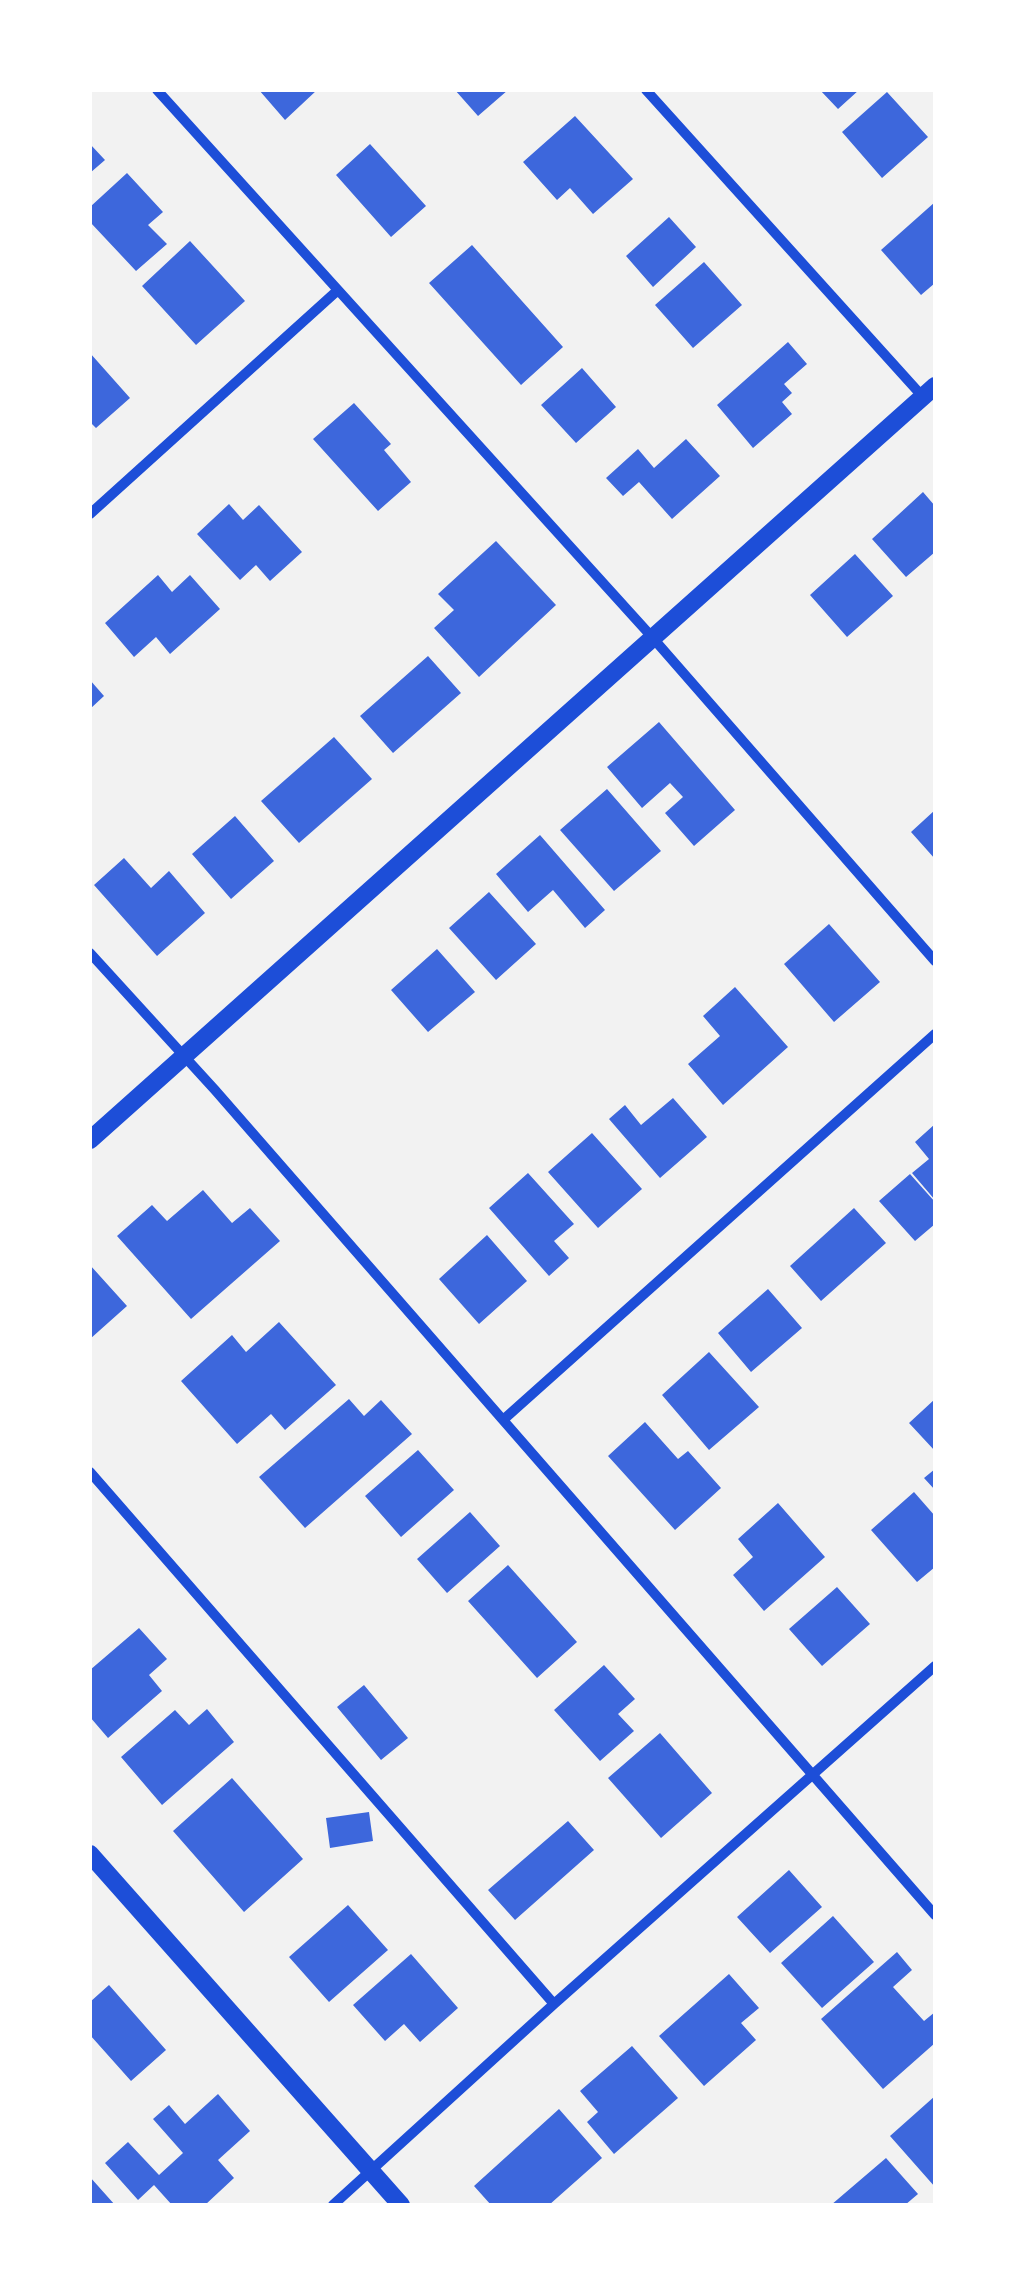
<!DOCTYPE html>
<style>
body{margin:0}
#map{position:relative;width:1025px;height:2295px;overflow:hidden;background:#f2f2f2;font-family:Manrope,sans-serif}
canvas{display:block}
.frame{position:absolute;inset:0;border:92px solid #fff;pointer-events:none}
</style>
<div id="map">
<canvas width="1025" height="2295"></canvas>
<div class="frame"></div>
</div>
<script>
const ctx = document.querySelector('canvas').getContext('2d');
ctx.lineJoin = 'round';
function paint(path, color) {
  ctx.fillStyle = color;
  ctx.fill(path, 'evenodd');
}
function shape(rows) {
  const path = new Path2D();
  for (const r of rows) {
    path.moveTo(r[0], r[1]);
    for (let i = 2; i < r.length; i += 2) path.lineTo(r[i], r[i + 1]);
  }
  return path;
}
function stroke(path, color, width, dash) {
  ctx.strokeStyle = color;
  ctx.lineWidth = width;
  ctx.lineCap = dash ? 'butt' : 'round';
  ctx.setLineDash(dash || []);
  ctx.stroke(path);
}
const building = shape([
 [259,90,317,90,285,120],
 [455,90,508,90,478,116],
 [820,90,859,90,838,109],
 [887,92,928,137,882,178,842,132],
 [575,116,633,179,593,214,570,188,557,200,523,162],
 [90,144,105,160,90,173],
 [370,144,426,206,391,237,336,175],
 [127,173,163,212,148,225,167,244,136,271,90,222,90,207],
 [935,202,935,283,921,295,881,250],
 [669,217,696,247,653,287,626,256],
 [190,241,245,301,196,345,142,286],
 [472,245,563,347,521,385,429,283],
 [704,262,742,305,693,348,655,305],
 [788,342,807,364,784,384,792,393,782,402,792,414,753,448,717,405],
 [90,353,130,398,96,428,90,422],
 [582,368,616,407,576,443,541,405],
 [354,403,391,444,384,450,411,482,378,511,313,439],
 [686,439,720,476,672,519,639,482,623,496,606,478,638,449,654,468],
 [923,492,935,506,935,552,906,577,872,539],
 [229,504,243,520,259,505,302,552,270,581,256,565,240,580,197,534],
 [496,541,556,605,479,677,434,628,454,610,438,594],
 [855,554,893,596,847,637,810,595],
 [158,575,172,592,190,575,220,609,170,654,156,637,134,657,105,623],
 [428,656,461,693,393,753,360,716],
 [90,680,104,696,90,709],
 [659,722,735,810,694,846,665,813,683,797,670,783,642,808,607,767],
 [334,737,372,779,299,843,261,801],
 [607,789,661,851,614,891,560,830],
 [935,810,935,859,911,832],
 [235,816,274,861,231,899,192,854],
 [540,835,605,910,585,928,553,890,528,912,496,874],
 [124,858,151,888,169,871,205,913,157,956,94,885],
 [489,892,536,944,496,980,449,928],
 [829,924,880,982,834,1022,784,964],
 [437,949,475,992,428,1032,391,990],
 [735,987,788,1047,723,1105,688,1064,720,1036,703,1016],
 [673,1098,707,1137,660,1178,609,1119,625,1105,641,1125],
 [935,1124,935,1200,912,1173,929,1159,915,1142],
 [592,1133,642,1189,598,1228,548,1172],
 [528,1173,574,1224,554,1241,569,1258,549,1276,489,1208],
 [910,1174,935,1202,935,1224,915,1241,879,1201],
 [203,1190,232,1223,250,1208,280,1241,191,1319,117,1236,152,1205,167,1221],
 [854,1208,886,1243,821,1301,790,1266],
 [487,1235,527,1281,479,1324,439,1279],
 [90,1265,127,1306,90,1339],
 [768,1289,802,1328,751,1372,718,1333],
 [279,1322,336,1385,285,1430,271,1414,237,1444,181,1381,232,1335,246,1352],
 [709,1352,759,1407,709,1450,662,1395],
 [349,1399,364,1416,381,1400,412,1434,305,1528,259,1477],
 [935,1399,935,1451,909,1423],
 [645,1422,678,1459,688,1451,721,1488,675,1530,608,1456],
 [418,1450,454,1490,401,1537,365,1496],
 [935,1469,935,1490,924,1478],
 [914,1492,935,1516,935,1567,917,1582,871,1530],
 [778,1503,825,1557,764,1611,733,1575,753,1557,738,1539],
 [470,1512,500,1546,447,1593,417,1559],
 [508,1565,577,1642,537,1678,468,1601],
 [837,1587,870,1624,822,1666,789,1629],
 [139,1628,167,1659,149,1675,162,1691,108,1738,90,1717,90,1670],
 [604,1665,635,1699,618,1714,634,1731,600,1761,554,1710],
 [364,1685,408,1738,381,1760,337,1707],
 [207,1709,234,1742,162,1805,121,1757,175,1710,189,1725],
 [660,1733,712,1793,661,1838,608,1778],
 [232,1778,303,1859,244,1912,173,1831],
 [369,1812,373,1841,330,1848,326,1818],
 [568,1821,594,1850,515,1920,488,1890],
 [789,1870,822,1907,770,1953,737,1917],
 [348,1905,388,1950,329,2002,289,1957],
 [833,1916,874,1962,822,2008,781,1963],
 [897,1952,912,1970,893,1987,924,2021,935,2012,935,2043,883,2089,821,2019],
 [411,1954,458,2008,420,2042,404,2024,385,2041,353,2005],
 [729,1974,759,2008,741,2023,756,2040,704,2086,659,2036],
 [109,1985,166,2050,131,2081,90,2035,90,2002],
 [632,2046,678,2098,614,2154,587,2122,598,2112,580,2091],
 [218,2094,250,2131,218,2160,234,2178,205,2205,172,2205,154,2185,138,2200,105,2163,128,2142,159,2175,183,2153,153,2119,169,2105,185,2124],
 [935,2096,935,2187,890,2136],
 [559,2109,602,2158,549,2205,491,2205,474,2186],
 [886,2158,918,2194,905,2205,831,2205],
 [90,2177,115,2205,90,2205]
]);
const minor = shape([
 [157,90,652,637,935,961],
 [646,90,923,397],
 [90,514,338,290],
 [90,953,215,1090,935,1915],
 [503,1420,935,1034],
 [90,1472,554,2004],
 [333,2205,554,2004,935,1666]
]);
const tertiary = shape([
 [90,1140,935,386],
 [90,1854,401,2205]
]);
paint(building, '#3d67dc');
stroke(minor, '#1d4ed8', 10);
stroke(tertiary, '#1d4ed8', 18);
</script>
